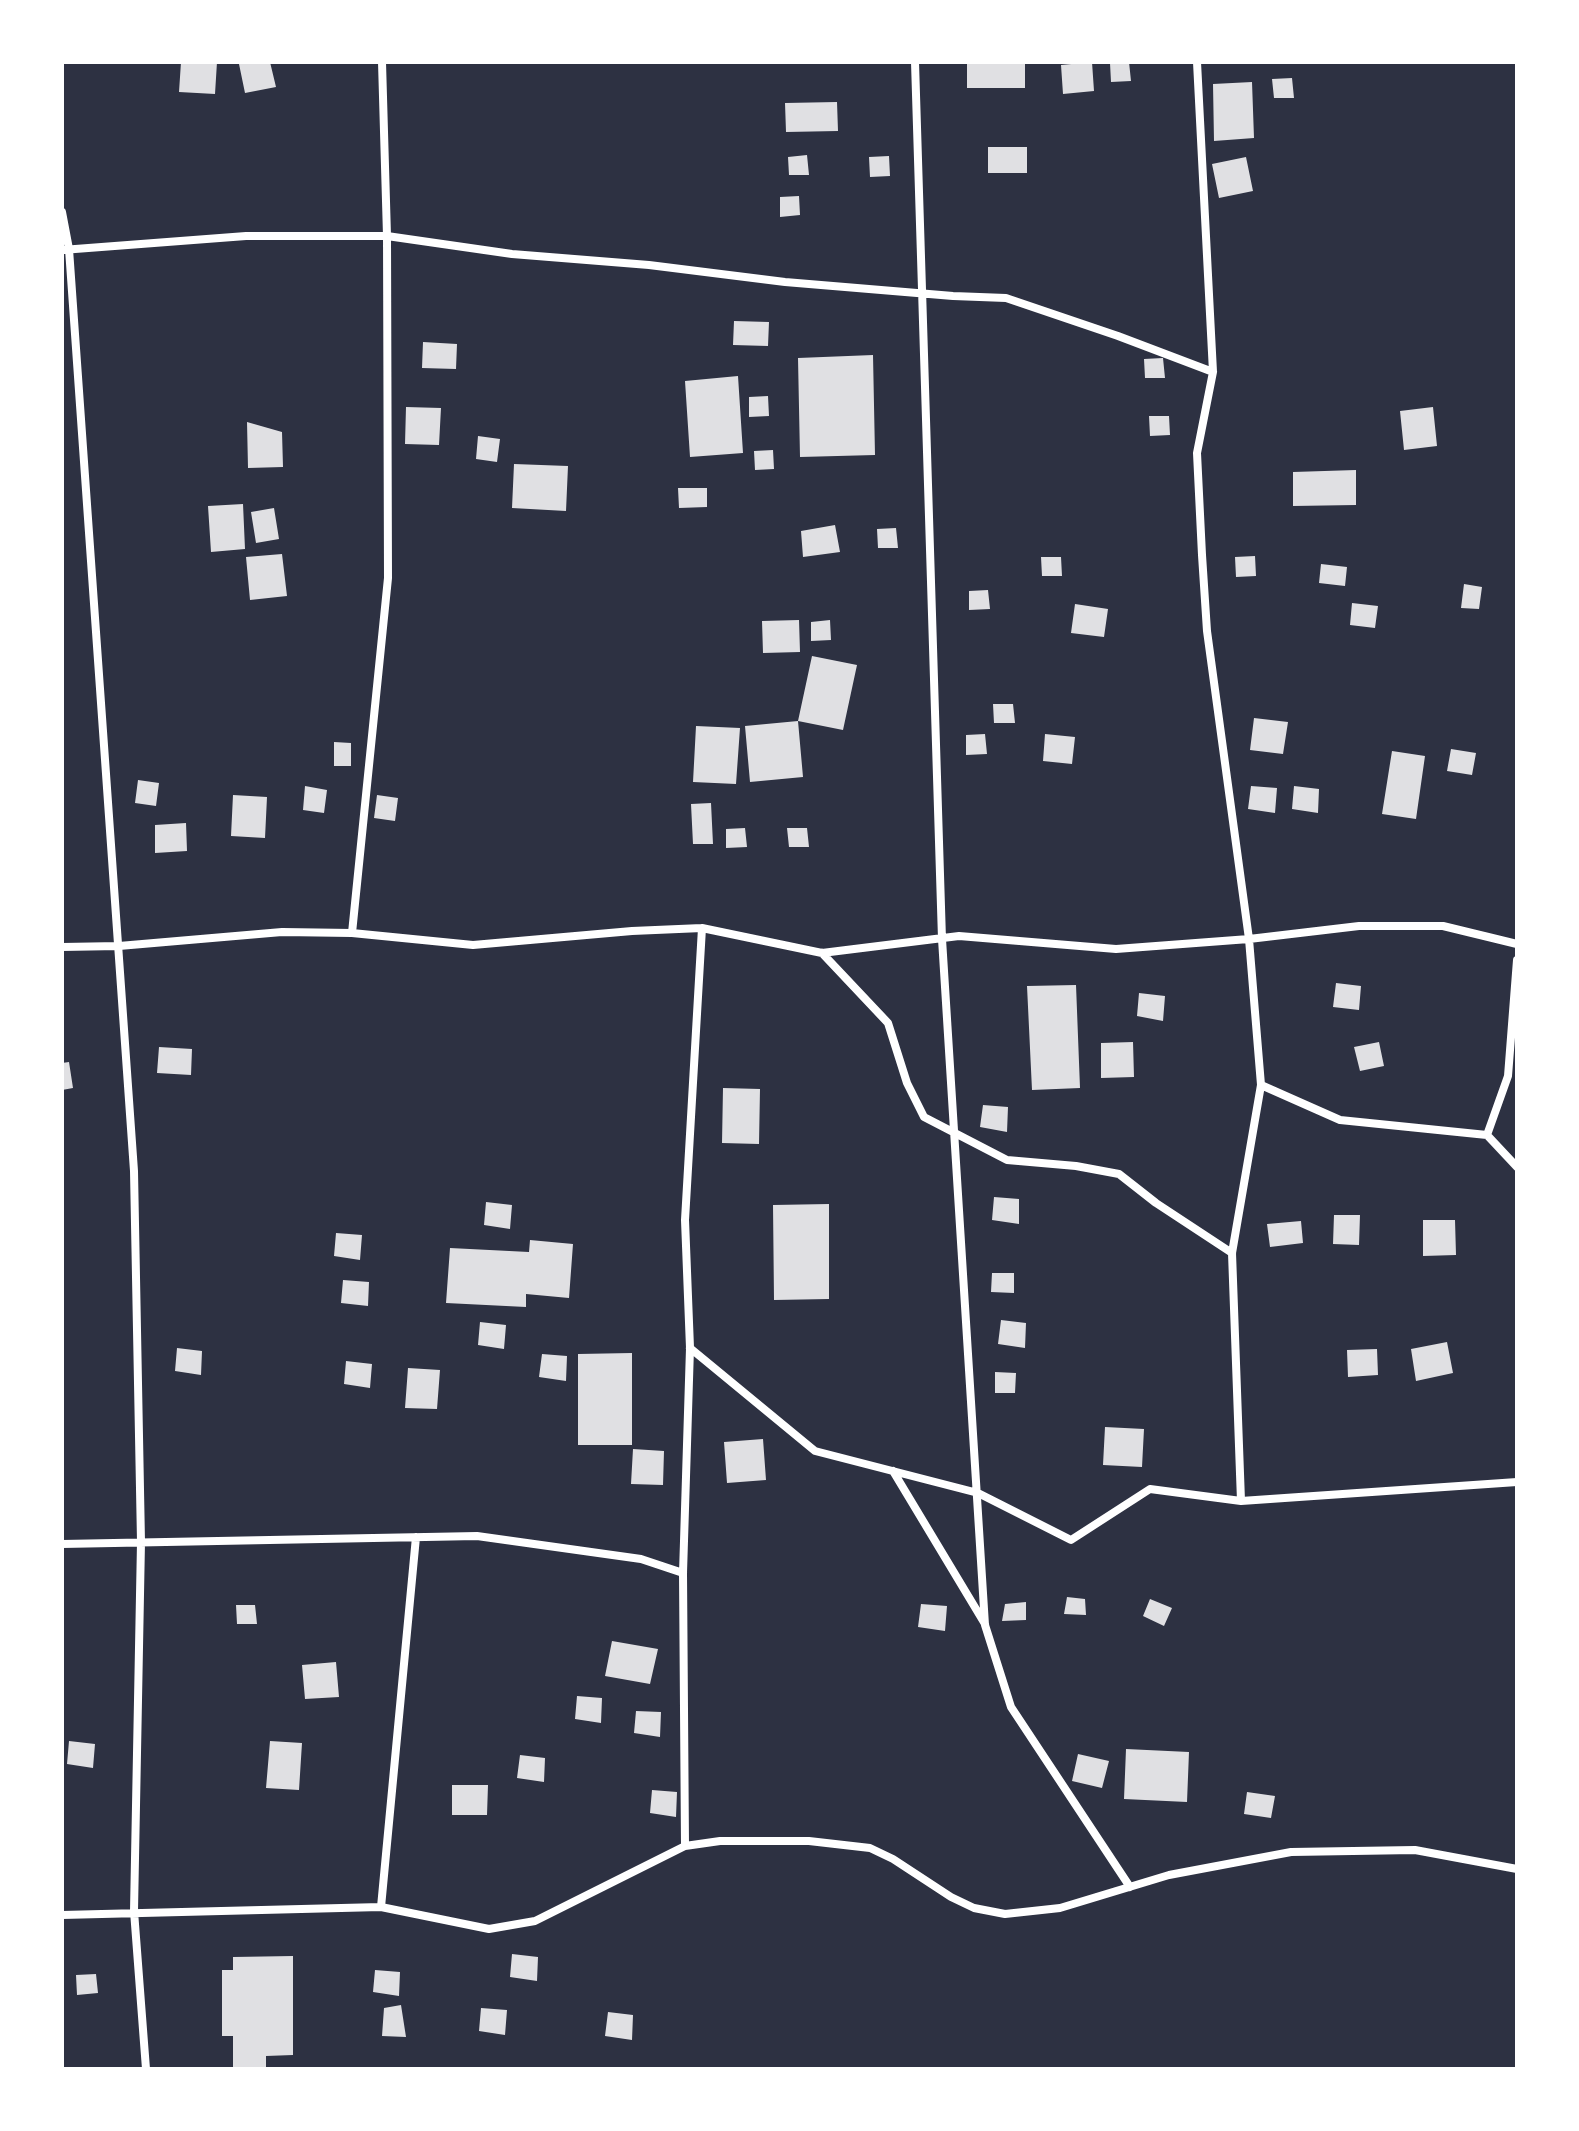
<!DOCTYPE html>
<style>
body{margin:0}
#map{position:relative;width:1579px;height:2131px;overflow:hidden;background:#2d3142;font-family:"Sofia Sans Condensed",sans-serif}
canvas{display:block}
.frame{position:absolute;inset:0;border:64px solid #fff;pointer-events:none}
</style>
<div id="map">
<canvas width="1579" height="2131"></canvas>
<div class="frame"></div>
</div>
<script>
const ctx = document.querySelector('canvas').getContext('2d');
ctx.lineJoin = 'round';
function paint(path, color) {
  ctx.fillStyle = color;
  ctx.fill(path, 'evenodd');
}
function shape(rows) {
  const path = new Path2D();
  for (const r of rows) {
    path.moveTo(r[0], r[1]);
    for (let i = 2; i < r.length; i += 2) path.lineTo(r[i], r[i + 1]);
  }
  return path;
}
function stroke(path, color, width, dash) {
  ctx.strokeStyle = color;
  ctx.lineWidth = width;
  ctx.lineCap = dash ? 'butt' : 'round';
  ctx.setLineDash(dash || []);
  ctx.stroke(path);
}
const building = shape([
 [181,62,217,62,215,94,179,92],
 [250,62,270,62,276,87,245,93,239,64],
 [967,62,1025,62,1025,88,967,88],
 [1092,62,1094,91,1063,94,1061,65],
 [1126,62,1129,62,1131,81,1111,82,1110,63],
 [1292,78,1294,98,1274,98,1272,79],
 [1252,82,1254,138,1214,141,1213,84],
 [837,102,838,131,786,132,785,103],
 [988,147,1027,147,1027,173,988,173],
 [807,155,809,175,789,175,788,157],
 [889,156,890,176,870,177,869,157],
 [1246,157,1253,191,1219,198,1212,164],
 [799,196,800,215,780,217,780,197],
 [734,321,769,322,768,346,733,345],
 [423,342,457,344,456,369,422,368],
 [873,355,875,455,800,457,798,358],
 [1163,358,1165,378,1145,378,1144,359],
 [738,376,743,453,690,457,685,381],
 [768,396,769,416,749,417,749,397],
 [406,407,441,408,439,445,405,444],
 [1433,407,1437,446,1404,450,1400,411],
 [1149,416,1169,416,1170,435,1150,436],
 [247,422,282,432,283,467,248,468],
 [478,436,500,439,497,462,476,459],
 [773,450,774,469,755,470,754,451],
 [514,464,568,466,566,511,512,508],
 [1356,470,1356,505,1293,506,1293,472],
 [678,488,707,488,707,507,679,508],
 [243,504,245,549,211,552,208,506],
 [274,508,279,539,256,543,251,512],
 [835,525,840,552,803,557,801,531],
 [896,528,898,548,878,548,877,529],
 [282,554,287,596,250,600,246,557],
 [1255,556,1256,576,1236,577,1235,557],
 [1041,557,1061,557,1062,576,1042,576],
 [1321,564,1347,567,1345,586,1319,583],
 [1464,584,1482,587,1479,609,1461,608],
 [988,590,990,609,969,610,969,591],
 [1352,603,1378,606,1375,628,1350,625],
 [1075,604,1108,609,1104,637,1071,633],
 [799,620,800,652,763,653,762,621],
 [830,620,831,640,811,641,811,622],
 [812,656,857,665,843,730,798,721],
 [993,704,1013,704,1015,723,994,723],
 [1254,718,1288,722,1283,754,1250,750],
 [798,721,803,777,750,782,745,726],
 [696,726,740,728,736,784,693,782],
 [985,734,987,754,966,755,966,735],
 [1045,734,1075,737,1072,764,1043,761],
 [334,742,351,743,351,766,334,766],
 [1451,749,1476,753,1472,775,1447,771],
 [1392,751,1425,756,1416,819,1382,814],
 [138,780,159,783,156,806,135,803],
 [305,786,327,790,324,813,303,810],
 [1251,786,1277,788,1275,813,1248,809],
 [1294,786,1319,789,1318,813,1292,809],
 [233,795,267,797,265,838,231,836],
 [377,795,398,798,395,821,374,818],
 [711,803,713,844,693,844,691,804],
 [186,823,187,851,155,853,155,825],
 [745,828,747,847,726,848,726,829],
 [787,828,807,828,809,847,789,847],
 [1336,983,1361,986,1359,1010,1333,1007],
 [1076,985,1080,1088,1032,1090,1027,986],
 [1139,993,1165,996,1163,1021,1137,1016],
 [1133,1042,1134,1077,1101,1078,1101,1043],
 [1379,1042,1384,1066,1360,1071,1354,1047],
 [159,1047,192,1049,191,1075,157,1073],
 [69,1062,73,1088,62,1090,62,1063],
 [723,1088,760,1089,759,1144,722,1143],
 [983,1105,1008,1107,1007,1132,980,1127],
 [994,1197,1019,1199,1019,1224,992,1220],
 [486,1202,512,1205,510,1229,484,1225],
 [829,1204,829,1299,774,1300,773,1205],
 [1334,1215,1360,1215,1359,1245,1333,1244],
 [1423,1220,1455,1220,1456,1255,1423,1256],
 [1301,1221,1303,1243,1270,1247,1267,1224],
 [336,1233,362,1235,360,1260,334,1256],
 [530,1240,573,1244,569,1298,526,1294,526,1307,446,1303,450,1248,529,1252],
 [992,1273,1014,1273,1014,1293,991,1292],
 [343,1280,369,1282,368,1306,341,1303],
 [1001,1320,1026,1323,1025,1348,998,1344],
 [480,1322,506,1325,504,1349,478,1345],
 [1447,1342,1453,1373,1416,1381,1411,1349],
 [177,1348,202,1351,201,1375,175,1371],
 [1377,1349,1378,1375,1348,1377,1347,1350],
 [632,1353,632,1445,578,1445,578,1354],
 [542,1354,567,1356,566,1381,539,1377],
 [346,1361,372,1364,370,1388,344,1384],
 [408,1368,440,1370,437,1409,405,1408],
 [995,1372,1016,1373,1015,1393,995,1393],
 [1105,1427,1144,1429,1142,1467,1103,1465],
 [763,1439,766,1480,727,1483,724,1442],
 [633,1449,664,1451,663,1485,631,1484],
 [1067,1597,1085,1599,1086,1615,1064,1614],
 [1150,1599,1172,1608,1164,1626,1143,1616],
 [1026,1602,1026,1620,1002,1621,1005,1604],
 [921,1604,947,1606,945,1631,918,1627],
 [236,1605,255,1605,257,1624,237,1624],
 [612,1641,658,1649,650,1684,605,1676],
 [336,1662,339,1697,305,1699,302,1665],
 [577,1696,602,1698,601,1723,575,1719],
 [636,1711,661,1712,660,1737,634,1733],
 [69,1741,95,1744,93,1768,67,1764],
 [270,1741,302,1743,299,1790,266,1788],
 [1126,1749,1189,1752,1187,1802,1124,1799],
 [1078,1754,1109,1761,1102,1788,1072,1781],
 [520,1755,545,1758,544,1782,517,1778],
 [452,1785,488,1785,487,1815,452,1815],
 [652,1790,677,1792,676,1817,650,1813],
 [1247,1792,1275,1796,1271,1818,1244,1814],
 [512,1954,538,1957,537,1981,510,1977],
 [293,1956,293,2055,266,2056,266,2069,233,2069,233,2036,222,2036,222,1970,233,1970,233,1957],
 [375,1970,400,1972,399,1996,373,1992],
 [96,1974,98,1993,77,1995,76,1975],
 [401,2005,406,2037,382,2036,384,2008],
 [481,2008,507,2010,505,2035,479,2031],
 [608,2012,633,2015,632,2040,605,2036]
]);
const minor = shape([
 [915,62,942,939,985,1625,1011,1707,1130,1887],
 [1197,62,1213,372,1197,453,1202,555,1207,631,1249,939,1261,1085,1232,1253,1241,1501],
 [62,212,69,249,134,1171,141,1542,134,1911,146,2069],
 [62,250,246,236,387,236,512,254,649,265,785,282,953,296,1006,298,1118,336,1213,372],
 [352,933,388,578,387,236,382,62],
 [62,947,119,946,282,932,352,933,473,945,632,931,702,928,822,953,959,936,1116,949,1249,939,1359,926,1443,926,1517,944],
 [822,953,888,1023,907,1083,924,1117,1007,1160,1076,1166,1119,1174,1156,1203,1232,1253],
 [1517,960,1508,1076,1487,1135,1517,1167],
 [1261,1085,1340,1120,1487,1135],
 [690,1348,815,1451,978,1493,1071,1540,1150,1489,1241,1501,1517,1482],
 [893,1471,985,1624],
 [62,1544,477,1536,641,1559,683,1573],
 [685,1846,683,1573,690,1348,685,1220,702,928],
 [381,1907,416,1537],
 [62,1915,381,1907,489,1929,535,1921,685,1846,720,1841,809,1841,870,1848,893,1859,951,1897,974,1908,1005,1914,1060,1908,1169,1875,1291,1852,1415,1850,1517,1869]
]);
paint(building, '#e0e0e3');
stroke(minor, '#fff', 8);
</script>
